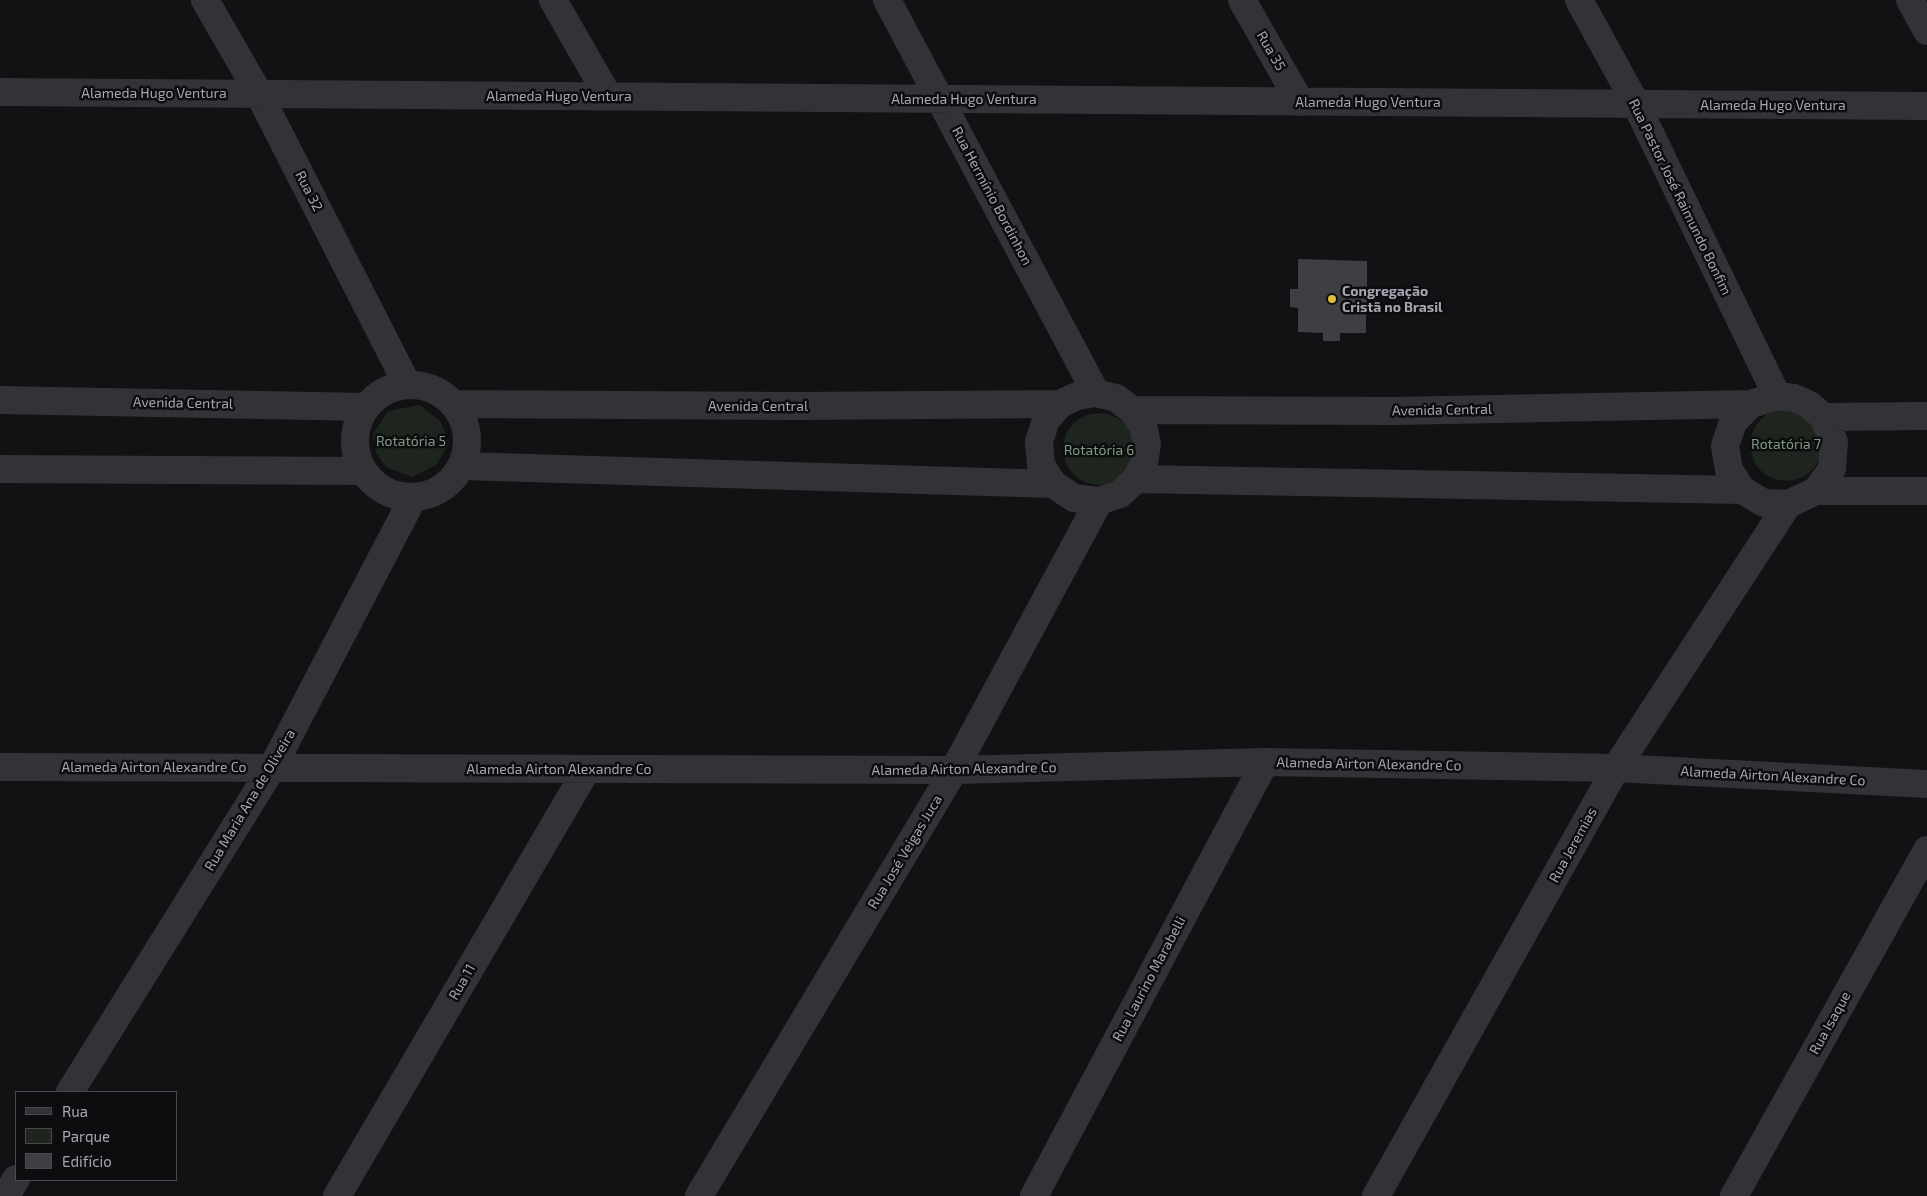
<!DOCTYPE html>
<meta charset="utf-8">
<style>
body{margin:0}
#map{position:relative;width:1927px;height:1196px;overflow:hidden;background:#121113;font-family:"Exo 2",sans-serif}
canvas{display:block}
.legend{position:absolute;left:15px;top:1091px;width:162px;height:90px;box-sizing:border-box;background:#0d0c0e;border:1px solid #494a50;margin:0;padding:6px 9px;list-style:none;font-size:15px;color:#a4a7b2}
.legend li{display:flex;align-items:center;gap:10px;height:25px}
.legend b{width:25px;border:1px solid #494a50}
</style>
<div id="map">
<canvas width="1927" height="1196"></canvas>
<ul class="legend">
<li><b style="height:6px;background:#333337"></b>Rua</li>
<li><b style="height:14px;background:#1e251f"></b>Parque</li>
<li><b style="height:14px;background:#3e3f43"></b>Edifício</li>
</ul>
</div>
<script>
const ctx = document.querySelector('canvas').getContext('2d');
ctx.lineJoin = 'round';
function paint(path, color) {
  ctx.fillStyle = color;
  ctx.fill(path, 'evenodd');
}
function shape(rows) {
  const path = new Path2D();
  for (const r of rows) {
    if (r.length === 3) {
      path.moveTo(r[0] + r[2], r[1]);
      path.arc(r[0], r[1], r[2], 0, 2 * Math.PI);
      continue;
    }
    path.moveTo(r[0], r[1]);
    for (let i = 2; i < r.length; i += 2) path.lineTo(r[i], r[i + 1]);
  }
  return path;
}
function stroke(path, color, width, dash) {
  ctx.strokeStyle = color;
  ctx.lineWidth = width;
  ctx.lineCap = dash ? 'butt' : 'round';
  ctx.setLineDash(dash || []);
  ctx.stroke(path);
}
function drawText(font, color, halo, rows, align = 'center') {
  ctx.font = font + ' "Exo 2",sans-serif';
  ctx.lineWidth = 5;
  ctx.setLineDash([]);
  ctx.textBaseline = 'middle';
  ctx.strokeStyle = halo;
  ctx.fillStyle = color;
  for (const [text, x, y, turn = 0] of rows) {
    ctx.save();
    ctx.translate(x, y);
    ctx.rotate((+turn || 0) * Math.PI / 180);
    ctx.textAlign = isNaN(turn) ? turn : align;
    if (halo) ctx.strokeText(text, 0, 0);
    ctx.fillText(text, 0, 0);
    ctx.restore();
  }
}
const green = shape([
 [420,405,441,422,449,444,436,465,412,477,386,467,376,453,373,434,388,411],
 [1786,445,36],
 [1099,449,36]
]);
const building = shape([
 [1298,259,1367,261,1367,290,1375,291,1375,308,1366,308,1366,333,1340,333,1340,341,1323,341,1323,333,1298,332,1298,308,1290,307,1290,289,1298,289]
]);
const minor = shape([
 [205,0,259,94,407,384],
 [553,0,608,96],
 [887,0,1096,393],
 [1242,0,1300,102],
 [1579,0,1636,104,1777,396],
 [1910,0,1927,31],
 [0,92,1927,106],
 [411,441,56],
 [0,400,366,407],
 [455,404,796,406,1060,404,1077,396,1096,393,1116,398,1132,410,1143,426,1147,444,1144,463,1136,479,1120,494,1099,501,1074,498,1053,484,1041,465,1039,442,1046,420,1060,404],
 [1132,410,1394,411,1751,404,1777,396,1794,398,1810,405,1823,417,1834,442,1832,469,1816,491,1788,504,1764,503,1742,490,1729,470,1725,446,1733,422,1751,404],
 [1823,417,1927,416],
 [463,466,1053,484],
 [0,469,362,471],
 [1136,479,1742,490],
 [1816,491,1927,491],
 [0,767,954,770,1265,762,1616,768,1927,784],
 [70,1092,272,768,413,498],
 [6,1196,16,1179],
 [337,1196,587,769],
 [699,1196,954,770,1099,501],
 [1034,1196,1265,762],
 [1376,1196,1616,768,1788,504],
 [1734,1196,1927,850]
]);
const markers = [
 [1332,299,5,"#debc3e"]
];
const streetNames = [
 ["Rua 35",1271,51,60],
 ["Alameda Hugo Ventura",154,93],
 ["Alameda Hugo Ventura",559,96],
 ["Alameda Hugo Ventura",964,99],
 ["Alameda Hugo Ventura",1368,102],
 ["Alameda Hugo Ventura",1773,105],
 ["Rua 32",309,191,63],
 ["Rua Hermínio Bordinhon",992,196,62],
 ["Rua Pastor José Raimundo Bonfim",1680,197,64],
 ["Avenida Central",183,403,1],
 ["Avenida Central",758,406],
 ["Avenida Central",1442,410,-1],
 ["Alameda Airton Alexandre Co",1369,764,1],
 ["Alameda Airton Alexandre Co",154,767],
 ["Alameda Airton Alexandre Co",559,769],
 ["Alameda Airton Alexandre Co",964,769,-1],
 ["Alameda Airton Alexandre Co",1773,776,3],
 ["Rua Maria Ana de Oliveira",250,800,-59],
 ["Rua Jeremias",1573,845,-61],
 ["Rua José Veigas Juca",905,852,-59],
 ["Rua Laurino Marabelli",1149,979,-62],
 ["Rua 11",462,982,-60],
 ["Rua Isaque",1830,1023,-61]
];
const poiNames = [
 ["Congregação",1342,291],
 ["Cristã no Brasil",1342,307]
];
const parkNames = [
 ["Rotatória 5",411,441],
 ["Rotatória 7",1786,444],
 ["Rotatória 6",1099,450]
];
paint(green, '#1e251f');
paint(building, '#3e3f43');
stroke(minor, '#333337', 28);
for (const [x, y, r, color] of markers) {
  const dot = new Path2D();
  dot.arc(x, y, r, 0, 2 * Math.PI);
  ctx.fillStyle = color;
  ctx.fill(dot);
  stroke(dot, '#0d0c0e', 2);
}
drawText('14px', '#a4a7b2', '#0d0c0e', streetNames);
drawText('bold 14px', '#a4a7b2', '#0d0c0e', poiNames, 'left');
drawText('14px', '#7d9b82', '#0d0c0e', parkNames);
</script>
